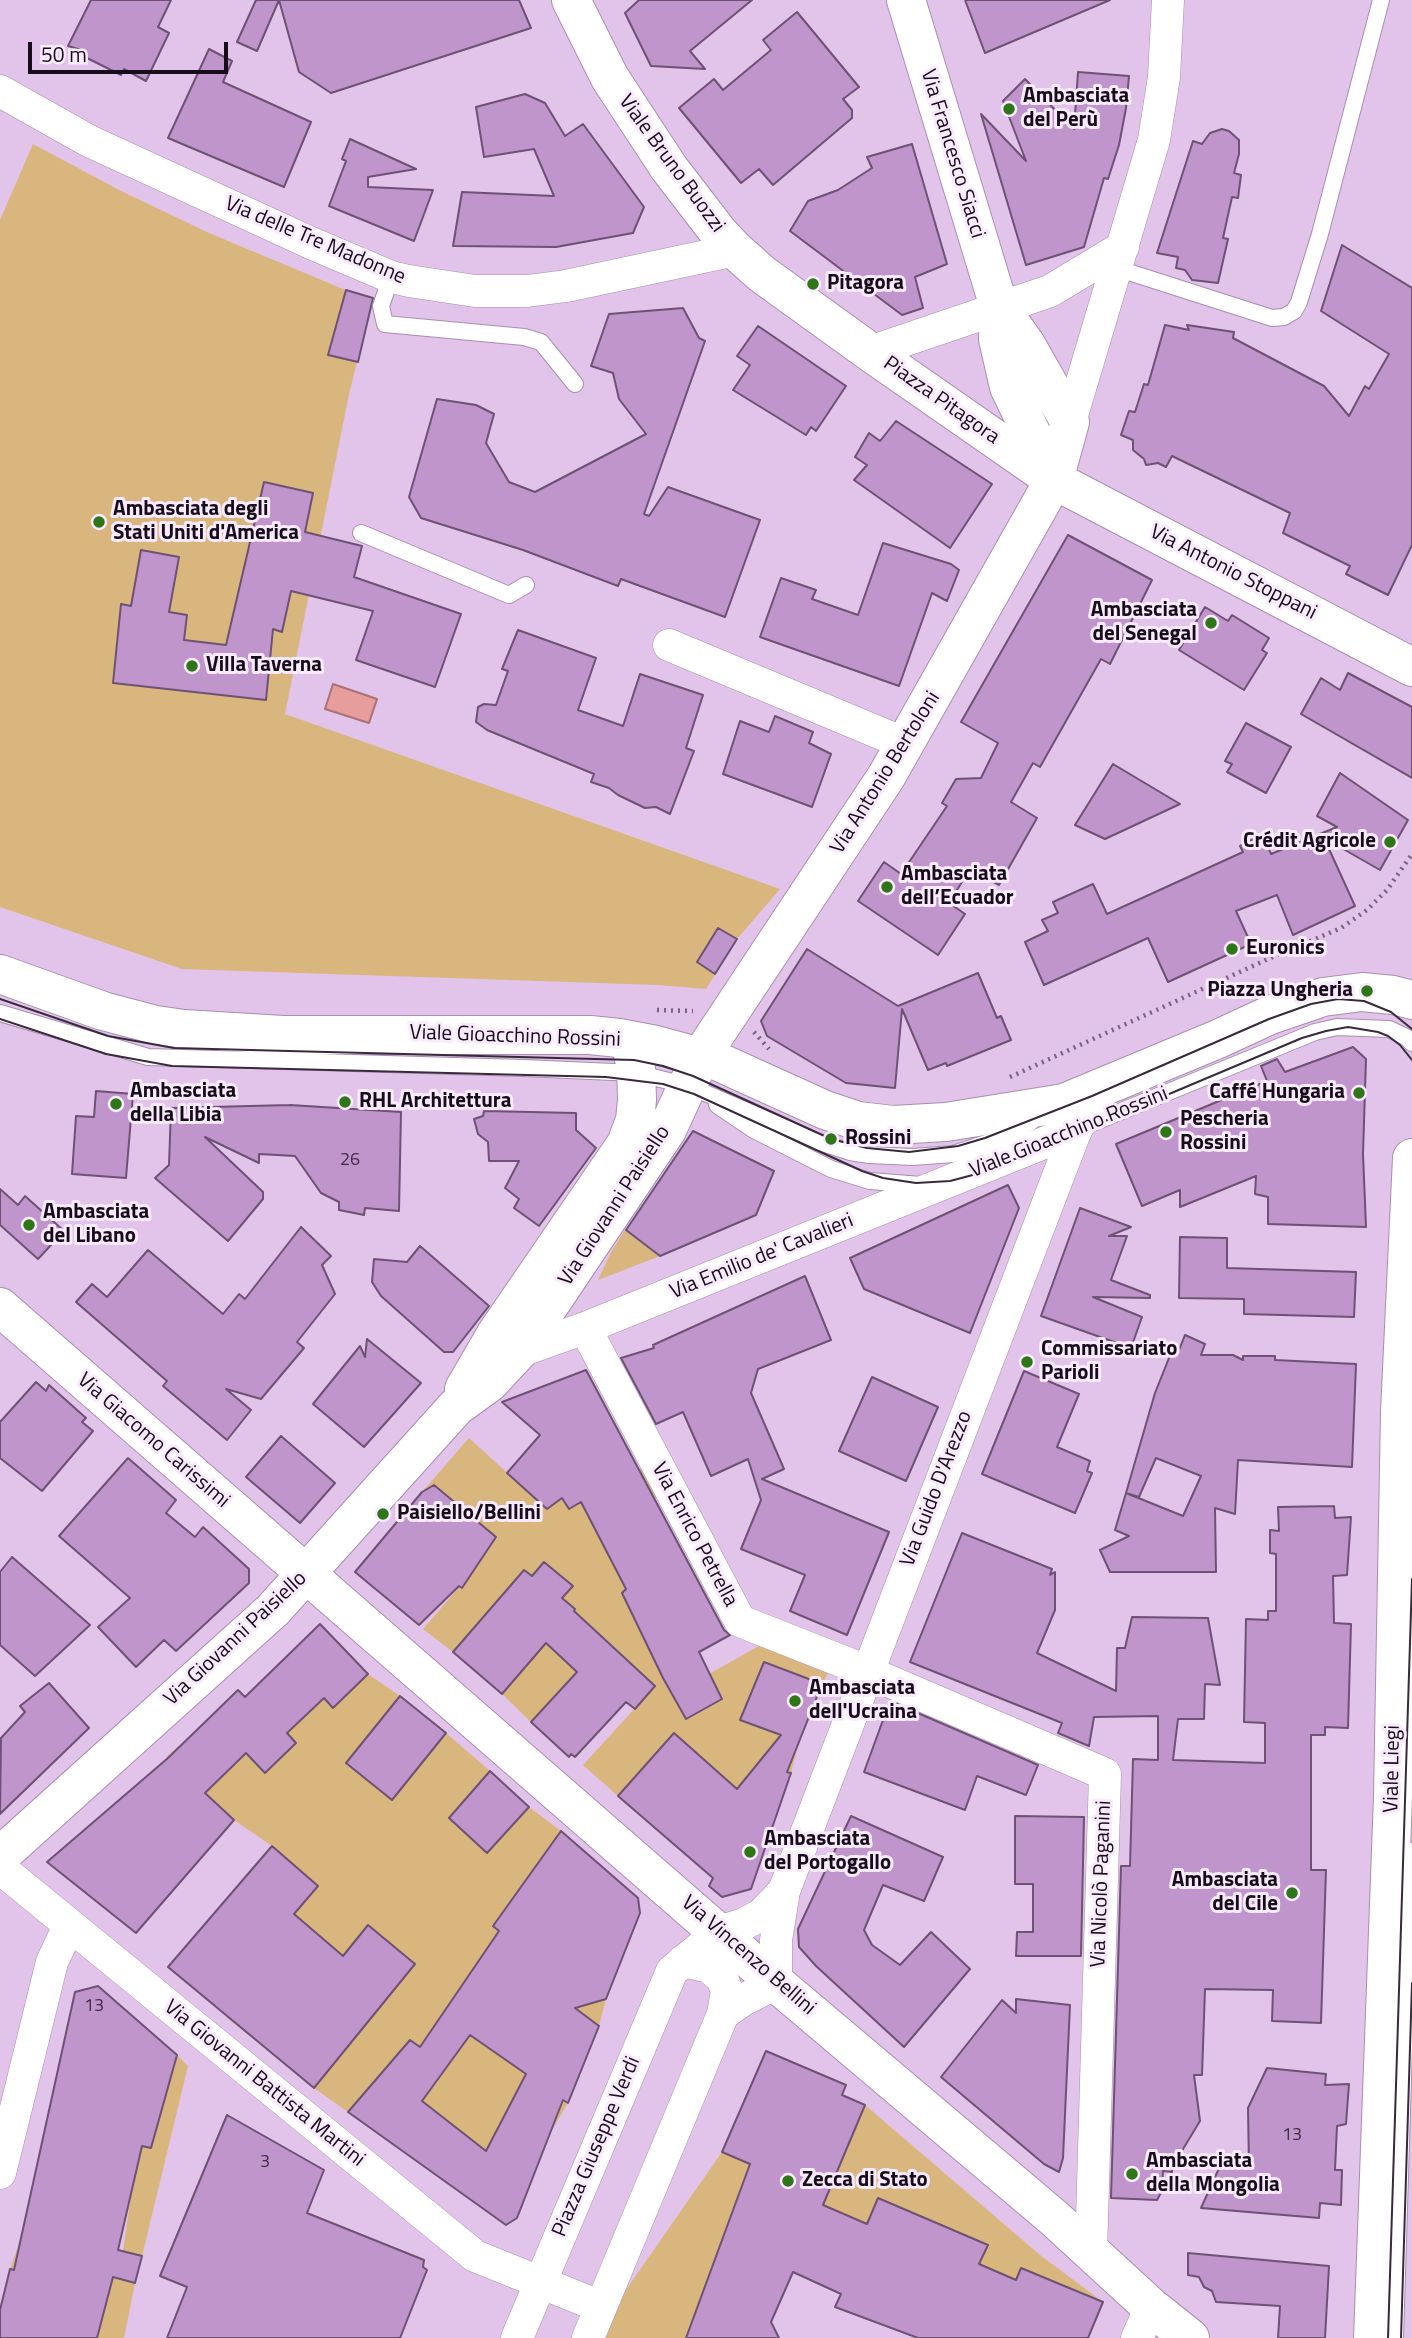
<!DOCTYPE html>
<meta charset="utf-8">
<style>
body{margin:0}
#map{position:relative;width:1412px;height:2338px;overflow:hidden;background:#e2c3e9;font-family:"Titillium Web",sans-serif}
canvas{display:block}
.scale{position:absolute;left:28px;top:42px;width:200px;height:32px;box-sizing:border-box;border:4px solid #170c19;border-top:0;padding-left:9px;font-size:21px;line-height:24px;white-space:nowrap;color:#170c19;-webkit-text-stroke:5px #f9eafd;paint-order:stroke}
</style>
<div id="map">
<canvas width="1412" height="2338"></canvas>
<div class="scale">50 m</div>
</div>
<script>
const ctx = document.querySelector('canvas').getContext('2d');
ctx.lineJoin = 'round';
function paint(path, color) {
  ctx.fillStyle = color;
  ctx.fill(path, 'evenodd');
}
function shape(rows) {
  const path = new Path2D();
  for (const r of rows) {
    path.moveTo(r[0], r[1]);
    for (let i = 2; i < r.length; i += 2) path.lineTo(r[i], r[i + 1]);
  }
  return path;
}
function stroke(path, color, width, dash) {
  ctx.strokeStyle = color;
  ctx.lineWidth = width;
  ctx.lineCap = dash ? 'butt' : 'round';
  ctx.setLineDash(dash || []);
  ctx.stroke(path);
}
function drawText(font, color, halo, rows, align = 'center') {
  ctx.font = font + ' "Titillium Web",sans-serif';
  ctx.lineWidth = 6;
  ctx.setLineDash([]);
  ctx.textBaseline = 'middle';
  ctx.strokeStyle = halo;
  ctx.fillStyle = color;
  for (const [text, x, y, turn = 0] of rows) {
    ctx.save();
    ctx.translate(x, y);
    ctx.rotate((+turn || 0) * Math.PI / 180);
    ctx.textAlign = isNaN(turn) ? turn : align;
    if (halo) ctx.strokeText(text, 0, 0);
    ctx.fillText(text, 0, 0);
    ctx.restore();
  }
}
const green = shape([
 [33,144,121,191,209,233,343,289,373,298,349,394,285,714,780,889,737,939,706,989,658,985,182,969,0,907,0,220],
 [625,1230,660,1256,598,1280,610,1254],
 [469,1438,547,1509,562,1498,569,1509,641,1469,659,1496,596,1531,626,1589,709,1674,766,1642,830,1670,822,1684,764,1662,740,1720,799,1742,791,1773,761,1760,686,1853,713,1768,674,1733,618,1796,583,1765,648,1694,642,1674,603,1638,574,1668,590,1684,573,1702,560,1690,531,1722,502,1694,575,1610,562,1598,572,1585,544,1562,532,1576,523,1570,453,1652,423,1629,478,1565,495,1537,435,1485,422,1492],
 [368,1674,400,1696,346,1763,392,1800,446,1733,490,1771,449,1818,487,1852,529,1807,561,1831,493,1926,590,2004,606,1999,599,2026,489,1946,442,2015,568,2103,549,2135,486,2151,422,2101,447,2065,410,2040,348,2112,314,2088,415,1964,368,1925,343,1956,332,1947,256,2041,226,2017,306,1925,294,1914,318,1886,272,1846,234,1820,166,1757,194,1733,229,1770,246,1753,265,1773,296,1743,287,1733,324,1698,334,1707],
 [177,2055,188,2066,142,2256,123,2251,133,2182,40,2158,46,2123,151,2148],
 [865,2105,1040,2255,1103,2302,1022,2268,1016,2280,979,2264,987,2244,879,2198,867,2224,823,2205],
 [722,2152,750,2164,686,2338,604,2338,607,2317],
 [23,2233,116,2277,135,2283,124,2338,97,2338,108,2294,10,2269]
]);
const water = shape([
 [333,684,377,699,369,723,325,709,333,684]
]);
const building = shape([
 [91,0,171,0,158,27,169,33,146,81,124,69,121,75,79,54,81,50,68,46,91,0],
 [256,0,279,0,257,51,237,42,256,0],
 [279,0,519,0,531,28,331,93,299,72,279,0],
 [639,0,752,0,690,51,705,69,651,66,625,13,639,0],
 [965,0,1110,0,985,53,965,0],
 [797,12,859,87,843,99,852,110,852,118,773,185,759,169,741,183,679,108,714,79,723,90,771,50,763,40,797,12],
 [209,49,232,61,223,82,311,122,284,187,168,138,209,49],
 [1078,72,1129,76,1126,108,1119,145,1108,179,1104,178,1084,247,1026,265,981,114,1026,161,1003,101,1025,79,1074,129,1078,72],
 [525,94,545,103,565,136,583,124,644,207,633,233,556,247,453,246,462,192,554,196,534,149,484,157,476,107,525,94],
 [1222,129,1229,131,1239,140,1239,154,1234,173,1241,175,1238,198,1232,197,1223,238,1228,239,1218,283,1192,280,1185,270,1176,268,1178,257,1157,253,1193,141,1202,144,1210,133,1222,129],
 [350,139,416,169,368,177,368,187,433,190,414,241,329,206,346,161,342,159,350,139],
 [912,144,947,264,915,277,923,308,902,315,790,231,808,201,838,190,872,168,867,157,912,144],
 [1342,245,1412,288,1412,545,1388,595,1346,574,1350,566,1283,533,1290,513,1172,456,1166,467,1158,463,1146,465,1144,459,1133,450,1133,440,1121,435,1129,411,1135,412,1144,384,1148,385,1165,325,1189,330,1187,325,1234,332,1233,338,1324,386,1349,416,1365,386,1369,389,1389,354,1321,311,1342,245],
 [346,290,373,298,358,362,328,355,346,290],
 [683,308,699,338,705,341,644,514,649,516,668,487,760,520,725,617,621,579,618,586,523,550,421,518,409,497,437,399,476,405,494,414,486,443,509,482,535,492,646,434,619,399,613,373,591,366,609,314,683,308],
 [758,326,846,386,816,431,811,427,806,435,733,390,750,365,737,356,758,326],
 [896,421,992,484,950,548,854,480,867,465,855,457,869,433,880,441,896,421],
 [264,482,313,493,305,532,362,546,354,577,461,614,435,687,356,660,373,611,291,591,282,632,273,629,266,700,113,683,121,604,131,606,141,550,179,557,169,612,187,615,184,640,226,645,264,482],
 [1068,535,1152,580,1110,664,1101,659,1040,767,1033,763,1011,802,1037,818,999,885,970,869,949,903,965,914,938,955,858,901,884,862,901,874,947,806,942,803,956,779,981,778,998,743,961,722,1068,535],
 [883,543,951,564,959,570,947,601,932,593,899,686,760,637,781,578,816,590,812,599,858,615,883,543],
 [1205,607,1228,621,1232,615,1269,638,1262,650,1267,653,1244,690,1179,650,1205,607],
 [518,630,596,658,578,710,623,726,640,674,703,695,686,748,694,751,670,814,656,807,645,808,618,795,609,788,591,782,594,774,487,730,476,722,478,707,484,704,496,705,508,671,502,669,518,630],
 [1348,673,1412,707,1412,778,1301,714,1321,678,1340,690,1348,673],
 [775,716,813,732,809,743,831,754,812,807,723,774,740,721,769,732,775,716],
 [1246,723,1291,747,1266,793,1227,772,1232,764,1225,761,1246,723],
 [1113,764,1180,804,1105,839,1075,825,1113,764],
 [1340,773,1408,820,1380,870,1324,838,1355,906,1293,935,1277,895,1236,911,1251,944,1168,982,1148,938,1044,985,1025,942,1048,931,1042,920,1058,913,1053,902,1093,884,1107,914,1243,852,1240,846,1263,834,1271,854,1337,827,1317,816,1340,773],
 [718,928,737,939,715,974,697,962,718,928],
 [807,949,898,1006,978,973,997,1018,1001,1016,1011,1040,947,1066,946,1063,928,1070,902,1009,895,1088,846,1083,767,1036,761,1021,807,949],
 [1353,1047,1366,1059,1363,1154,1366,1227,1268,1224,1268,1197,1255,1194,1256,1176,1180,1207,1180,1190,1142,1206,1116,1144,1267,1081,1261,1066,1277,1059,1285,1072,1353,1047],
 [96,1091,133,1094,126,1178,72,1174,76,1116,94,1117,96,1091],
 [290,1105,401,1112,399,1211,365,1208,364,1215,339,1210,339,1202,321,1193,295,1156,259,1154,259,1163,205,1137,263,1192,263,1199,228,1241,155,1178,169,1165,171,1108,290,1105],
 [484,1111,576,1113,576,1130,596,1148,539,1226,514,1208,519,1199,505,1188,519,1161,489,1161,488,1142,478,1134,474,1119,483,1116,484,1111],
 [693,1131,774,1171,756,1215,660,1256,626,1230,693,1131],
 [1008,1185,1019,1208,970,1333,864,1289,850,1258,1008,1185],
 [0,1189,18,1205,25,1196,64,1231,38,1259,0,1225,0,1189],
 [1080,1208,1131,1227,1109,1236,1127,1236,1111,1280,1150,1295,1150,1298,1093,1297,1142,1317,1131,1348,1041,1316,1080,1208],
 [301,1227,331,1256,322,1265,335,1294,297,1342,304,1348,261,1399,226,1389,251,1410,227,1440,163,1386,167,1381,76,1302,92,1284,107,1297,148,1250,223,1314,239,1294,245,1299,301,1227],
 [1180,1237,1227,1238,1227,1268,1356,1272,1354,1317,1244,1314,1244,1299,1179,1298,1180,1237],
 [420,1246,489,1306,453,1352,444,1352,381,1296,372,1282,374,1259,407,1262,420,1246],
 [805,1276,831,1340,758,1369,751,1393,784,1469,762,1479,889,1532,847,1635,790,1611,805,1575,741,1549,761,1500,748,1459,711,1476,683,1412,656,1424,621,1358,654,1348,653,1345,805,1276],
 [1185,1335,1205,1344,1201,1355,1233,1355,1243,1360,1243,1356,1275,1356,1275,1360,1356,1364,1352,1467,1238,1460,1235,1514,1215,1508,1216,1572,1110,1572,1100,1550,1129,1536,1115,1530,1126,1493,1183,1516,1201,1476,1156,1458,1139,1497,1126,1493,1155,1393,1173,1348,1179,1350,1185,1335],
 [367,1339,421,1383,364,1447,313,1404,360,1346,365,1357,367,1339],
 [586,1370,724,1630,730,1635,699,1652,722,1699,686,1719,663,1678,622,1593,626,1589,581,1502,569,1509,562,1498,547,1509,507,1473,540,1435,502,1402,586,1370],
 [1024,1371,1079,1394,1057,1447,1090,1461,1087,1471,1092,1473,1075,1513,982,1474,1024,1371],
 [872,1377,938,1407,906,1481,839,1451,872,1377],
 [36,1382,46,1391,49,1385,86,1418,82,1422,93,1431,42,1491,0,1458,0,1422,36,1382],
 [281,1436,335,1483,300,1523,246,1477,281,1436],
 [128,1458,176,1500,166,1513,195,1537,203,1527,249,1569,249,1583,176,1651,164,1640,136,1667,98,1627,130,1598,59,1536,128,1458],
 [434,1485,496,1537,462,1588,459,1586,419,1625,355,1572,422,1492,434,1485],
 [1334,1506,1335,1518,1351,1517,1347,1575,1333,1576,1334,1623,1351,1624,1348,1728,1325,1727,1325,1735,1311,1735,1311,1870,1326,1870,1321,2023,1272,2021,1273,1990,1205,1989,1202,2075,1194,2075,1200,2121,1180,2154,1173,2155,1172,2172,1163,2171,1162,2191,1157,2200,1111,2198,1121,1866,1130,1866,1133,1759,1158,1760,1158,1716,1094,1717,1089,1746,1058,1733,1062,1723,910,1662,962,1533,1052,1569,1050,1575,1055,1572,1055,1610,1037,1653,1116,1691,1117,1648,1125,1648,1132,1617,1208,1618,1220,1685,1205,1684,1204,1719,1178,1719,1173,1760,1265,1763,1265,1723,1244,1722,1246,1619,1268,1620,1268,1611,1276,1611,1276,1554,1270,1553,1270,1530,1279,1531,1278,1507,1334,1506],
 [12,1557,90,1625,35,1676,0,1645,0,1572,12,1557],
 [544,1562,573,1586,562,1598,575,1609,574,1611,655,1686,635,1709,626,1702,575,1757,571,1754,569,1757,531,1722,577,1672,546,1643,502,1694,453,1652,524,1570,532,1576,544,1562],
 [320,1624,368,1674,333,1708,324,1698,287,1733,296,1743,265,1773,246,1753,205,1793,234,1820,136,1933,47,1862,168,1758,238,1690,245,1697,320,1624],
 [764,1662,822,1684,787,1772,791,1773,751,1889,722,1897,709,1886,713,1878,618,1796,674,1733,737,1789,781,1735,740,1720,764,1662],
 [49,1683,89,1728,0,1814,1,1738,25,1712,20,1706,49,1683],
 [400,1696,446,1733,392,1800,346,1763,400,1696],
 [890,1701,1038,1765,1026,1795,977,1776,965,1810,864,1772,890,1701],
 [490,1771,529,1807,487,1853,449,1818,490,1771],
 [851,1816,943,1857,924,1901,883,1885,864,1930,872,1945,900,1965,931,1932,970,1969,904,2047,816,1966,799,1947,798,1929,851,1816],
 [1015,1816,1084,1817,1081,1956,1016,1956,1017,1932,1033,1932,1033,1884,1015,1884,1015,1816],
 [561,1831,638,1898,640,1913,606,1999,575,2008,599,2026,568,2103,563,2100,517,2218,506,2225,348,2112,410,2040,420,2047,499,1931,493,1926,561,1831],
 [470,2035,526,2074,486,2151,422,2101,470,2035],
 [272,1846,318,1886,294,1914,343,1956,368,1925,415,1964,314,2088,168,1967,272,1846],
 [98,1986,177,2055,151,2148,142,2146,118,2250,142,2256,135,2283,113,2277,97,2338,0,2338,0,2310,10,2269,14,2270,75,1992,98,1986],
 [1016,1999,1070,2005,1063,2158,1059,2172,1044,2164,941,2077,1002,2000,1016,2013,1016,1999],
 [766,2051,846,2085,842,2095,865,2105,823,2205,867,2224,878,2198,988,2245,979,2264,1016,2280,1021,2268,1103,2302,1088,2338,918,2338,835,2307,841,2294,793,2272,771,2322,779,2338,686,2338,750,2164,722,2152,766,2051],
 [1267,2068,1326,2074,1325,2085,1349,2084,1346,2124,1337,2126,1335,2170,1342,2170,1341,2205,1320,2203,1319,2218,1201,2208,1221,2164,1249,2168,1248,2108,1267,2068],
 [227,2115,324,2170,307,2213,424,2260,423,2267,427,2270,400,2338,167,2338,187,2287,160,2276,227,2115],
 [1188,2253,1329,2266,1325,2338,1278,2338,1280,2306,1216,2302,1212,2291,1204,2287,1199,2277,1188,2275,1188,2253]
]);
const path = shape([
 [657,1010,693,1011],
 [754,1032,769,1049],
 [1010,1077,1268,959,1341,928,1367,910,1387,890,1412,854]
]);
const service = shape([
 [1116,268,1272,318,1284,317,1294,311,1299,302,1320,234,1381,0],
 [391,277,381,306,385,324,524,337,541,342,575,384],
 [361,533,509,595,526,585],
 [0,1013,148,1057,523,1068,636,1073,689,1086,816,1141,850,1152,869,1155,913,1157,953,1154,995,1140,1031,1122],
 [717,1105,754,1130,831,1169,870,1181,921,1185],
 [1078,1129,1315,1032,1337,1027,1389,1029,1406,1037,1412,1043],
 [1395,2338,1410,1851]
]);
const minor = shape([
 [0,91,89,141,311,243,391,277,409,281,475,291,527,291,566,286,735,250],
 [870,352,1050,291,1123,247],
 [1070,422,1154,140,1164,77,1168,0],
 [669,645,906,744],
 [585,1328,740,1621,849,1664,1105,1774,1091,2253],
 [518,1352,585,1328,1076,1130],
 [0,1868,475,2256,599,2306],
 [683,1961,709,1967,722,1978,727,1991,723,2014],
 [0,2173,52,1962,69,1926],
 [517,2338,672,1971,719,1932,744,1924,761,1915,784,1891],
 [588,2338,723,2014,743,2000,776,1983,776,1940,784,1891,1074,1135,1095,1090],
 [1137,2338,1151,2307]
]);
const tertiary = shape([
 [571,0,610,78,669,168,719,233,735,250,762,274,870,352,1054,480,1412,667],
 [999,307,998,339,1009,387,1053,478],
 [0,974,103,1011,156,1025,184,1029,283,1035,590,1035,619,1038,656,1045,719,1062,825,1110,858,1121,893,1125,946,1122,1064,1103,1218,1039,1270,1015,1323,997,1362,992,1393,995,1412,1000],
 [0,1307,776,1983,1054,2218,1151,2307,1190,2338],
 [464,1389,496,1334,626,1144,635,1120,637,1100,636,1068,630,1040],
 [0,1856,273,1610,456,1407,489,1383,518,1352,667,1130,701,1056,886,777,1054,480,1070,422,1025,343,999,307,906,0]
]);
const secondary = shape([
 [1373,2338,1393,1796,1400,1412,1412,1158]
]);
const tram = shape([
 [0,999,108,1036,174,1048,634,1060,663,1066,693,1076,831,1139,867,1148,909,1152,958,1146,985,1138,1092,1096,1269,1019,1311,1004,1338,999,1364,1001,1391,1012,1412,1029],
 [0,1019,106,1054,172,1066,606,1077,663,1084,694,1094,862,1171,883,1178,916,1183,950,1181,984,1172,1302,1038,1326,1031,1348,1027,1378,1032,1388,1036,1400,1045,1412,1060],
 [1388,2338,1412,1579],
 [1401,2338,1412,1983]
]);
const markers = [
 [1009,109,7,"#2f7619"],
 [813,284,7,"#2f7619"],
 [99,522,7,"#2f7619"],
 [1211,623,7,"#2f7619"],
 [192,666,7,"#2f7619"],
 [1390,842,7,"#2f7619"],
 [887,887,7,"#2f7619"],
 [1232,949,7,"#2f7619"],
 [1367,991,7,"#2f7619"],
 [1359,1093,7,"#2f7619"],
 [345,1102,7,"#2f7619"],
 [116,1104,7,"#2f7619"],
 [1166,1132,7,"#2f7619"],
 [831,1139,7,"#2f7619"],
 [29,1225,7,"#2f7619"],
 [1027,1362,7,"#2f7619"],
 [383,1514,7,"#2f7619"],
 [795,1701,7,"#2f7619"],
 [750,1852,7,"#2f7619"],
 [1292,1893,7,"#2f7619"],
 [1132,2174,7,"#2f7619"],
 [788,2181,7,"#2f7619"]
];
const numberNames = [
 ["26",350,1161],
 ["13",94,2007],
 ["13",1292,2136],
 ["3",265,2163]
];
const poiNames = [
 ["Ambasciata",1023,97],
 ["del Perù",1023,121],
 ["Pitagora",827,284],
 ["Ambasciata degli",113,510],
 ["Stati Uniti d'America",113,534],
 ["Ambasciata",1197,611,"right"],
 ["del Senegal",1197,635,"right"],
 ["Villa Taverna",206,666],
 ["Crédit Agricole",1376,842,"right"],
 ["Ambasciata",901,875],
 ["dell’Ecuador",901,899],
 ["Euronics",1246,949],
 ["Piazza Ungheria",1353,991,"right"],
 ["Ambasciata",130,1092],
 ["della Libia",130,1116],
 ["Caffé Hungaria",1345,1093,"right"],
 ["RHL Architettura",359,1102],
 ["Pescheria",1180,1120],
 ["Rossini",1180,1144],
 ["Rossini",845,1139],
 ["Ambasciata",43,1213],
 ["del Libano",43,1237],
 ["Commissariato",1041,1350],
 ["Parioli",1041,1374],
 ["Paisiello/Bellini",397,1514],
 ["Ambasciata",809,1689],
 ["dell'Ucraina",809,1713],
 ["Ambasciata",764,1840],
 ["del Portogallo",764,1864],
 ["Ambasciata",1278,1881,"right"],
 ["del Cile",1278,1905,"right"],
 ["Ambasciata",1146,2162],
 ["della Mongolia",1146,2186],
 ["Zecca di Stato",802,2181]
];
const streetNames = [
 ["Via Francesco Siacci",952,154,73],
 ["Viale Bruno Buozzi",671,164,54],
 ["Via delle Tre Madonne",315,241,23],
 ["Piazza Pitagora",941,401,35],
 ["Via Antonio Stoppani",1233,573,27],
 ["Via Antonio Bertoloni",886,773,-58],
 ["Viale Gioacchino Rossini",515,1037,2],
 ["Viale Gioacchino Rossini",1069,1133,-22],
 ["Via Giovanni Paisiello",615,1206,-57],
 ["Via Emilio de' Cavalieri",762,1257,-22],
 ["Via Giacomo Carissimi",153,1441,41],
 ["Via Guido D'Arezzo",937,1489,-69],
 ["Via Enrico Petrella",694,1535,62],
 ["Via Giovanni Paisiello",236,1639,-43],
 ["Viale Liegi",1393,1769,-89],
 ["Via Nicolò Paganini",1102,1884,-88],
 ["Via Vincenzo Bellini",748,1956,41],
 ["Via Giovanni Battista Martini",264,2084,39],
 ["Piazza Giuseppe Verdi",597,2147,-67]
];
paint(green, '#d9b67d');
paint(water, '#e89d9d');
stroke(water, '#a97275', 2);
paint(building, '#c095cb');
stroke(building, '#6d5274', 2);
stroke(service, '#aa8db2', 18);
stroke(minor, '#aa8db2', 33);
stroke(tertiary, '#aa8db2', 40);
stroke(secondary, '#aa8db2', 40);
stroke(path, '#78637c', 4.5, [2, 5]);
stroke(service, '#fff', 16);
stroke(minor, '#fff', 32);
stroke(tertiary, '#fff', 38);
stroke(secondary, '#fff', 38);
stroke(tram, '#382a3b', 2);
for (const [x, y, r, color] of markers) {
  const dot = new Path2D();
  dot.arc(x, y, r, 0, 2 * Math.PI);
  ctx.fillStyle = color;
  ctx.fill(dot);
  stroke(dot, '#f9eafd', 2.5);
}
drawText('18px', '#412e46', null, numberNames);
drawText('bold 21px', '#170c19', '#f9eafd', poiNames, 'left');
drawText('21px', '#170c19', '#f9eafd', streetNames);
</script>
